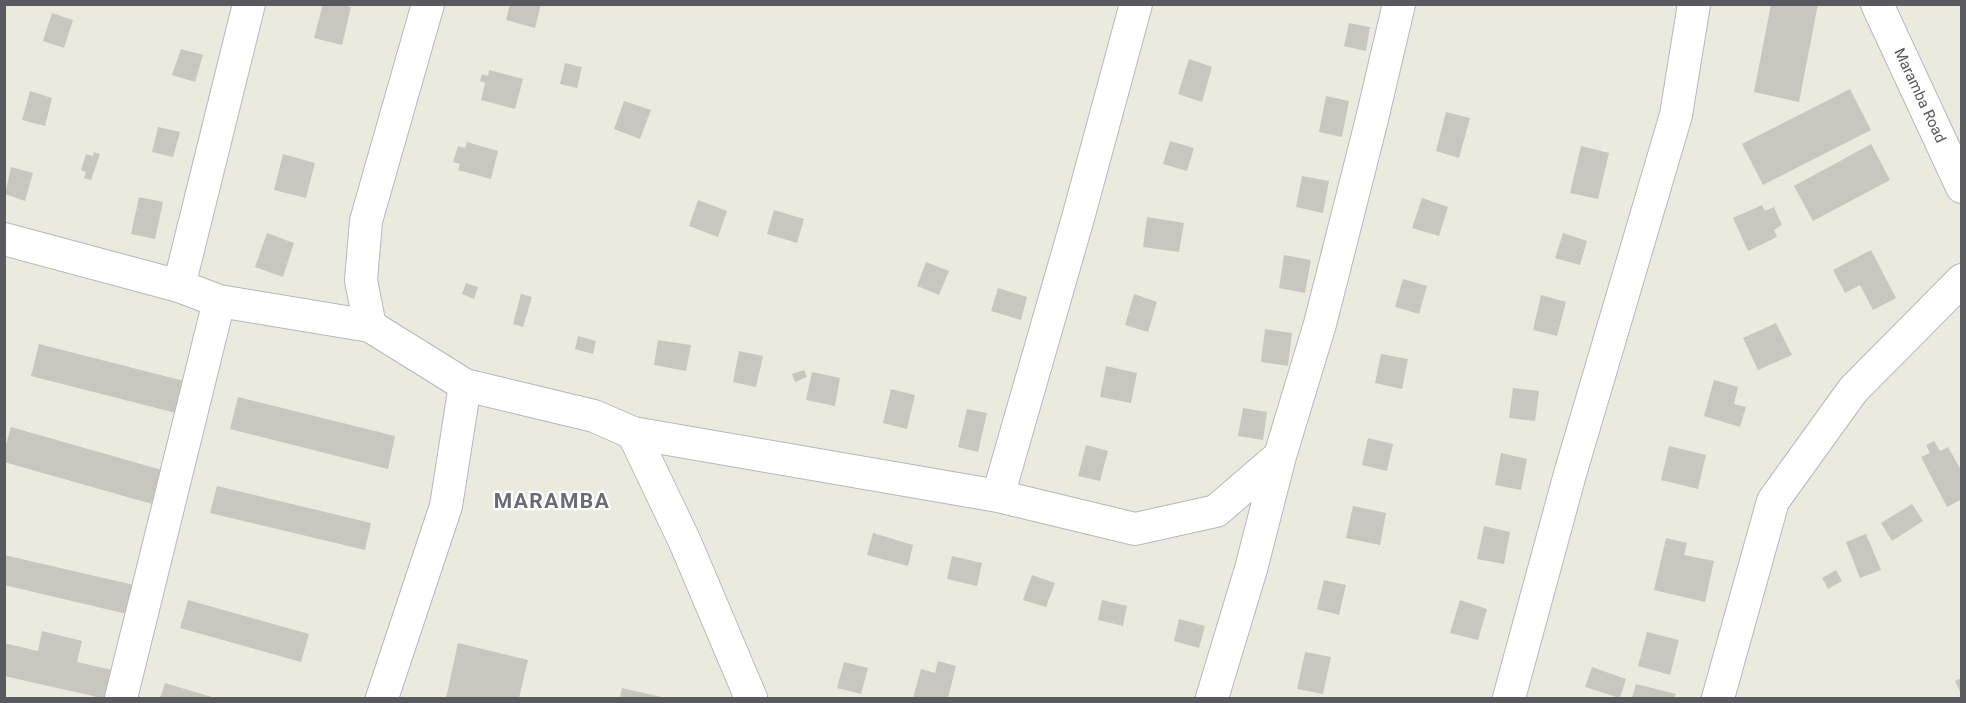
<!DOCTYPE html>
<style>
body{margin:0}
#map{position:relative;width:1966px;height:703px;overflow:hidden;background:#ebeadf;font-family:Roboto,sans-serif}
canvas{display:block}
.frame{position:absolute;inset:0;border:6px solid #585a60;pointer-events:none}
</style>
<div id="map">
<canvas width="1966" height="703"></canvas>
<div class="frame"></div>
</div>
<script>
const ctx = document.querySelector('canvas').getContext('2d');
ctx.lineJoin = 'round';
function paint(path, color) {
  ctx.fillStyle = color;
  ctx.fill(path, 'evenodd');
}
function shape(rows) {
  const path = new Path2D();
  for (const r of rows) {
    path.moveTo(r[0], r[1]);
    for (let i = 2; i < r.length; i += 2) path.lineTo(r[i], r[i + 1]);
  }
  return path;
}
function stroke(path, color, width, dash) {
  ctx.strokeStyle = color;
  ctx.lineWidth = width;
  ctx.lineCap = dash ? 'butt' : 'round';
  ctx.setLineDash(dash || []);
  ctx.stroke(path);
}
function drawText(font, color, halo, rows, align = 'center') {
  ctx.font = font + ' Roboto,sans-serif';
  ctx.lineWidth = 4.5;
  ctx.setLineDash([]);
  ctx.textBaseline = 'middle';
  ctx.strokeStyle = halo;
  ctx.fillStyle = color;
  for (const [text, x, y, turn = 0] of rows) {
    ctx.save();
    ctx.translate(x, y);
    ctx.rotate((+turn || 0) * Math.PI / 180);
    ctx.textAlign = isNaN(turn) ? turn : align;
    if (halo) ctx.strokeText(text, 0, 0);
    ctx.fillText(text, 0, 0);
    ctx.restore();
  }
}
const building = shape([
 [323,4,339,4,351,7,342,45,314,38],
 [510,4,541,4,535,28,506,20],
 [1771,4,1818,4,1799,102,1754,92],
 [52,13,73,20,64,48,43,41],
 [1349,23,1370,27,1366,51,1344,46],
 [181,49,203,55,195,82,172,75],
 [1189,59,1212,67,1202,102,1178,94],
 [565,63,582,67,577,88,560,84],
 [489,70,523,79,515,109,481,100,485,83,480,81,482,74,488,76],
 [1850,89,1871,130,1763,185,1742,144],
 [30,91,52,98,45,126,22,120],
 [1326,96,1349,101,1342,137,1319,132],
 [624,101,651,110,640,139,614,129],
 [1446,112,1470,118,1459,158,1436,151],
 [158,127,180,132,173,157,152,152],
 [1170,141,1194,148,1187,171,1163,164],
 [467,142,498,151,491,179,458,170,460,164,453,162,458,146,465,148],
 [1871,144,1890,180,1813,221,1794,186],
 [1581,146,1609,153,1598,199,1570,193],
 [94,152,100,154,91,180,84,178,86,172,81,170,86,154,93,156],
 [283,154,315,163,306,198,274,190],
 [11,167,33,173,25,201,5,194],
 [1302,176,1329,181,1323,213,1296,207],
 [139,197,163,202,155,239,131,234],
 [1422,198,1448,207,1439,236,1412,228],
 [698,200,727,211,718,237,689,226],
 [1762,205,1765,211,1774,207,1782,225,1774,230,1777,237,1748,251,1733,218],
 [774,210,804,219,797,243,767,234],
 [1147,217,1184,223,1179,252,1143,247],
 [267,233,294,243,283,277,255,267],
 [1563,233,1587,241,1580,265,1555,258],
 [1871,250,1896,298,1873,310,1860,285,1845,293,1833,270],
 [1284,255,1311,260,1305,293,1279,288],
 [926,262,949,271,939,295,917,286],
 [1403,279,1427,286,1419,314,1395,307],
 [466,283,478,287,474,299,462,294],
 [998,288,1027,297,1021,320,991,311],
 [521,294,532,297,523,327,513,324],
 [1134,294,1157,302,1148,332,1125,325],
 [1541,295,1566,302,1557,336,1533,330],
 [1776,323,1792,355,1758,370,1743,338],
 [1265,329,1292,333,1288,366,1261,362],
 [578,336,596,341,593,354,575,349],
 [658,340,691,345,686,371,654,365],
 [39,344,188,382,180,414,31,376],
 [739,351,763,356,756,387,733,382],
 [1381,354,1408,359,1402,389,1375,383],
 [1106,366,1137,373,1131,403,1100,397],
 [804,370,807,377,795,382,792,374],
 [812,372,840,378,835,406,806,400],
 [1714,380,1738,387,1734,404,1746,407,1740,427,1704,416],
 [1513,388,1539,391,1535,421,1509,418],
 [891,389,915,395,907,429,883,423],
 [238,397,395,436,388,469,230,429],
 [1243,408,1267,412,1263,440,1238,436],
 [967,409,987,413,978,452,958,447],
 [11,427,169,472,159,506,4,462,4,452],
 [1368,438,1393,444,1387,471,1362,465],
 [1934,441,1940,451,1948,447,1962,472,1962,499,1947,507,1921,457,1930,453,1926,445],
 [1086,445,1108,451,1100,481,1078,476],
 [1669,446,1706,455,1698,489,1661,480],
 [1501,453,1527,459,1521,490,1495,485],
 [217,486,371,523,365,550,210,513],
 [1912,504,1923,521,1892,541,1881,523],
 [1353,506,1386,513,1380,545,1346,538],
 [1484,526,1510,532,1504,564,1477,559],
 [873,533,913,545,908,566,867,555],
 [1866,534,1881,570,1860,578,1846,542],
 [1666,538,1687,543,1684,555,1714,561,1705,602,1654,590],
 [4,555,134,585,127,614,4,585],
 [952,556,982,563,977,586,947,579],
 [1836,570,1842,581,1828,589,1822,578],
 [1032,575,1055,583,1046,607,1023,600],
 [1324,580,1346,585,1339,615,1317,609],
 [188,600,309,634,301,662,180,628],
 [1102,600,1127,606,1123,626,1098,620],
 [1460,600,1487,609,1478,640,1450,633],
 [1179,619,1205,626,1199,648,1174,641],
 [42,631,82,641,77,662,121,672,115,698,102,698,4,676,4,643,38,651],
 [1647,632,1679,640,1670,675,1638,666],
 [458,643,528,660,519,698,446,698],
 [1305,652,1331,657,1323,694,1297,689],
 [938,661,956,666,948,698,913,698,921,669,935,673],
 [844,662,868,668,861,694,837,688],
 [1592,667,1626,679,1620,698,1585,687],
 [1962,678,1962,696,1955,681],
 [165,683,215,698,160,698],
 [1636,684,1676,694,1674,698,1632,698],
 [622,688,666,698,620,698]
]);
const street = shape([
 [428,4,366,221,361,280,370,326,465,385,594,416,633,433,998,496,1135,529,1216,511,1280,456,1320,324,1371,123,1399,4],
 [1877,4,1962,187],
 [4,239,179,286],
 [219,301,370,326],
 [633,433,685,542,751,698],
 [998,496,1078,218,1136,4],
 [121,698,219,301,179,286,249,4],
 [382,698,446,506,465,385],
 [1212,698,1251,569,1280,456],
 [1509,698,1570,474,1676,115,1694,4],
 [1718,698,1773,501,1853,390,1962,280]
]);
const streetNames = [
 ["Maramba Road",1919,96,65]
];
const districtNames = [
 ["MARAMBA",552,503]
];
paint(building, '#c8c7bf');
stroke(street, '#b7b8be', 34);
stroke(street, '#fff', 32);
drawText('15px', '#585a60', '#fff', streetNames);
ctx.letterSpacing = '1.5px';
drawText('bold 21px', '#696c72', '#fff', districtNames);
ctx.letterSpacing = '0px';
</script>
